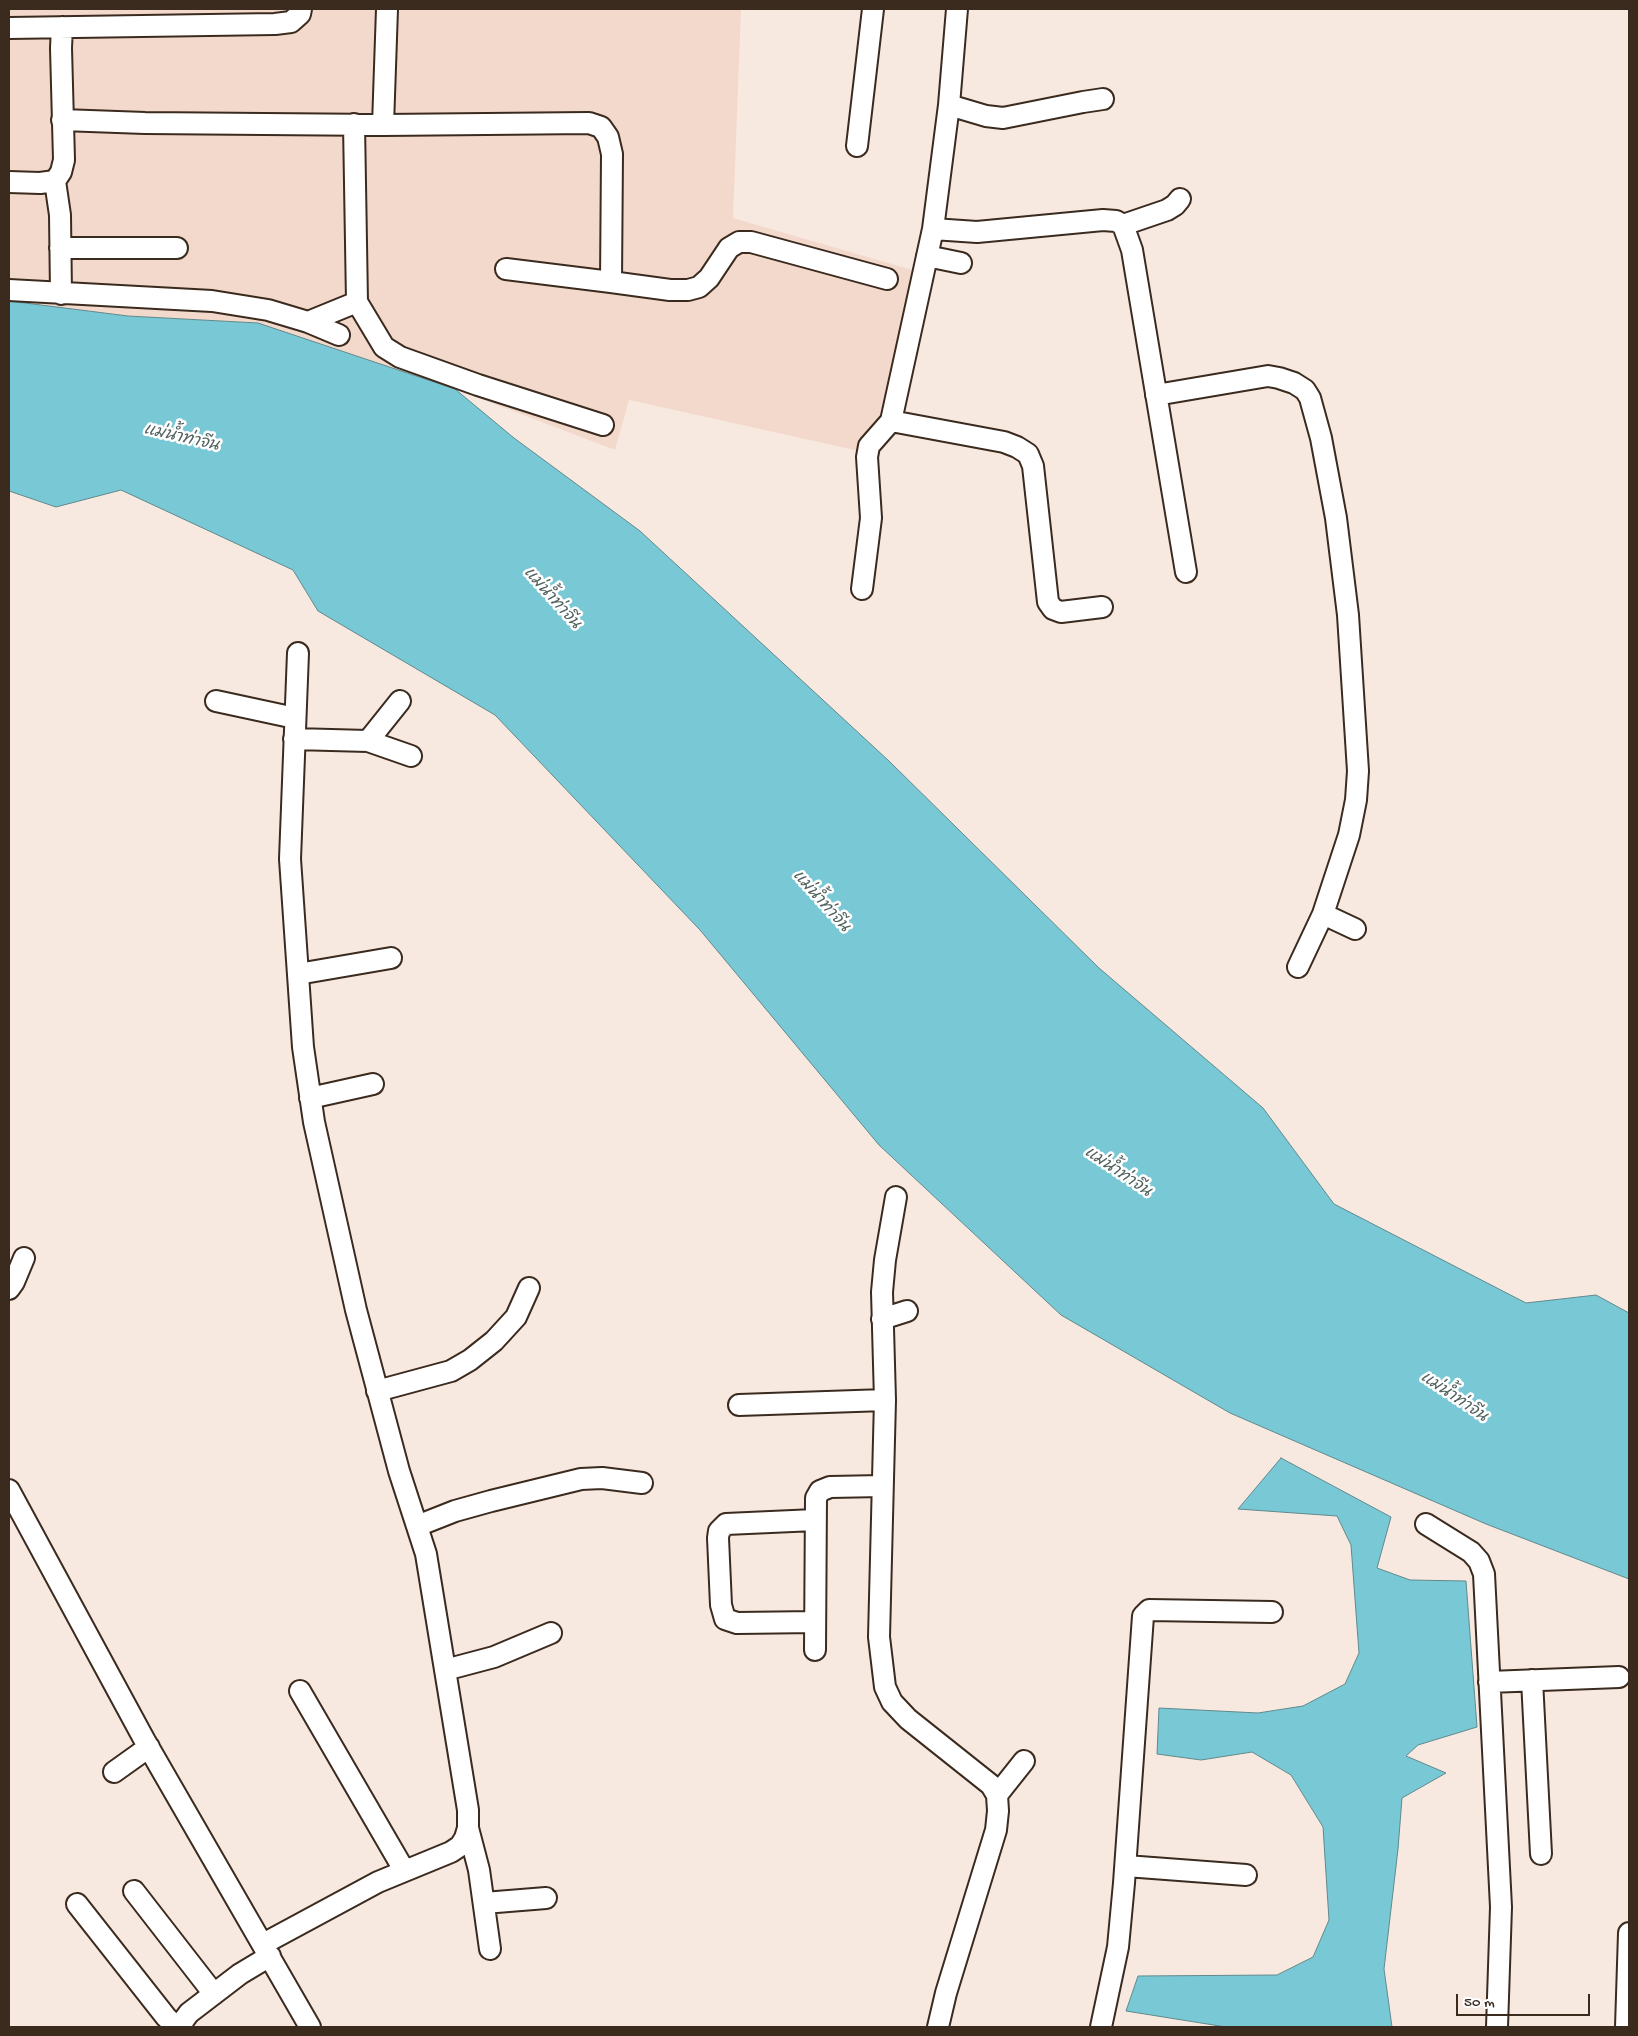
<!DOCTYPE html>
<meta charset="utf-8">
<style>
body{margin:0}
#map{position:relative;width:1638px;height:2036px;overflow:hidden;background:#f8e9e0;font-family:"Gochi Hand",sans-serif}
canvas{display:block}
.frame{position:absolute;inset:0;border:10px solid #3b2a1e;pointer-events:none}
.scale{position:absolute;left:1456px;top:1994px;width:134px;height:22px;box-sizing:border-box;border:2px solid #3b2a1e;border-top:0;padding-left:6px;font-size:15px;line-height:18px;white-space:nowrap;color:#3b2a1e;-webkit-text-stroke:4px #fff;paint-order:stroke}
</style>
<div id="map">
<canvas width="1638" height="2036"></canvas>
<div class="frame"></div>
<div class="scale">50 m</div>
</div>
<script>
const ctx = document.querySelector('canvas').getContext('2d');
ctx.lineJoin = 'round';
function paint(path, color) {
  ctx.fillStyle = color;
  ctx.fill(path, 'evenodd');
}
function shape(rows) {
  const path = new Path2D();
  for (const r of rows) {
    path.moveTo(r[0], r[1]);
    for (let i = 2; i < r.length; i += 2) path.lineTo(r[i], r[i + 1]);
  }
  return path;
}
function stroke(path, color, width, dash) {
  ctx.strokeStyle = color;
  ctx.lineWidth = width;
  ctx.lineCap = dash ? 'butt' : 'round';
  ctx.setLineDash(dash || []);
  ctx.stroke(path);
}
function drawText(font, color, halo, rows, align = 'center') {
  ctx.font = font + ' "Gochi Hand","Playpen Sans Thai",sans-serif';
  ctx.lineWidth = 5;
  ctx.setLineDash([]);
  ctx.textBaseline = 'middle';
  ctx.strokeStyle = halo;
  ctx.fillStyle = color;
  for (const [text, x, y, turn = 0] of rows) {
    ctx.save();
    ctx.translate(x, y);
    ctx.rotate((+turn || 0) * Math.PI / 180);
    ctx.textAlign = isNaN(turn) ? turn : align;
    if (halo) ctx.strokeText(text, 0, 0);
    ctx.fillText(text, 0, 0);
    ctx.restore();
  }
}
const built = shape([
 [9,9,741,9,733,218,933,276,877,455,629,400,615,450,455,389,258,323,128,316,9,301]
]);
const water = shape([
 [9,301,128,316,258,323,455,389,514,438,640,531,889,761,1099,968,1263,1108,1334,1204,1526,1303,1596,1295,1629,1313,1629,1579,1486,1524,1230,1413,1061,1315,879,1145,700,930,495,715,318,611,293,570,121,490,56,507,9,491,9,301],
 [1281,1458,1391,1517,1377,1568,1410,1580,1466,1581,1477,1727,1418,1745,1406,1756,1446,1773,1402,1798,1398,1849,1384,1969,1392,2027,1226,2027,1126,2011,1138,1976,1277,1975,1313,1957,1329,1920,1323,1827,1291,1775,1252,1752,1201,1760,1157,1754,1159,1708,1258,1713,1303,1706,1345,1684,1359,1653,1351,1545,1337,1516,1238,1509,1281,1458]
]);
const minor = shape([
 [957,9,949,105,933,229,891,421,1004,442,1017,447,1028,454,1033,466,1048,602,1053,609,1061,612,1102,607],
 [9,28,275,24,291,22,300,14,301,9],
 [949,105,986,116,1003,118,1083,102,1103,99],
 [62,120,145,123,383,125,589,123,601,127,608,137,612,154,611,282,506,269],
 [354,124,357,302,384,347,400,357,478,385,603,425],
 [383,125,387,9],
 [857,146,873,9],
 [55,181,60,215,61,294],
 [9,182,40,183,55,181,61,172,64,160,61,48,62,27],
 [1123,225,1167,210,1175,205,1180,199],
 [933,229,977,232,1103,220,1116,221,1123,225,1132,250,1186,572],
 [60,248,177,248],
 [927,256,961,263],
 [611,282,670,290,688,290,699,287,709,278,729,248,739,242,751,242,887,279],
 [9,290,212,301,268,310,308,322,357,302],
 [308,322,339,335],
 [1156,395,1268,376,1279,378,1294,383,1305,390,1310,398,1321,438,1336,518,1348,615,1358,771,1356,800,1349,835,1323,914,1298,967],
 [862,589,871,518,867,457,869,446,891,421],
 [216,701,295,718],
 [294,739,368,741,411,756],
 [368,741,400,701],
 [1323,914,1355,929],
 [298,974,391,958],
 [310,1098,373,1084],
 [896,1197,885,1260,882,1292,885,1400,879,1637,885,1687,892,1702,908,1719,991,1785,997,1795,998,1811,996,1830,946,1993,938,2027],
 [9,1289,14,1282,24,1258],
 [882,1319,907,1311],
 [377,1391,451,1371,470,1360,494,1341,516,1317,529,1288],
 [739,1405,885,1400],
 [9,1490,145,1741,310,2027],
 [815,1520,726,1524,719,1531,718,1538,721,1605,725,1619,737,1623,815,1622],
 [1426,1524,1471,1552,1479,1561,1484,1574,1501,1907,1497,2027],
 [417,1526,455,1511,491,1501,581,1479,602,1478,642,1483],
 [815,1650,816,1498,820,1491,830,1487,882,1486],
 [445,1670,494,1657,551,1633],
 [1532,1680,1541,1854],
 [1489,1682,1619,1677],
 [300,1691,404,1870],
 [114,1772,149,1747],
 [997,1795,1024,1761],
 [468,1828,479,1870,490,1949],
 [1126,1866,1246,1875],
 [134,1891,214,1994],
 [484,1903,546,1898],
 [77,1904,166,2017,176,2027],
 [263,1944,378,1882,451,1852,460,1846,465,1838,468,1828,468,1810,426,1554,399,1471,356,1310,314,1122,303,1047,290,859,298,653],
 [182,2027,183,2021,189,2013,240,1974,270,1956],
 [1101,2027,1118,1947,1124,1883,1143,1616,1149,1610,1272,1612],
 [1626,2027,1629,1933]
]);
const waterNames = [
 ["แม่น้ำท่าจีน",181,439,13],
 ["แม่น้ำท่าจีน",551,599,48],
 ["แม่น้ำท่าจีน",820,902,48],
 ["แม่น้ำท่าจีน",1117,1173,34],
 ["แม่น้ำท่าจีน",1453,1398,34]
];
paint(built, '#f3d9cb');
paint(water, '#79c8d5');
stroke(water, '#60898c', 1);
stroke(minor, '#3b2a1e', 24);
stroke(minor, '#fff', 20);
drawText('italic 16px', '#51615e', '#fff', waterNames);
</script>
